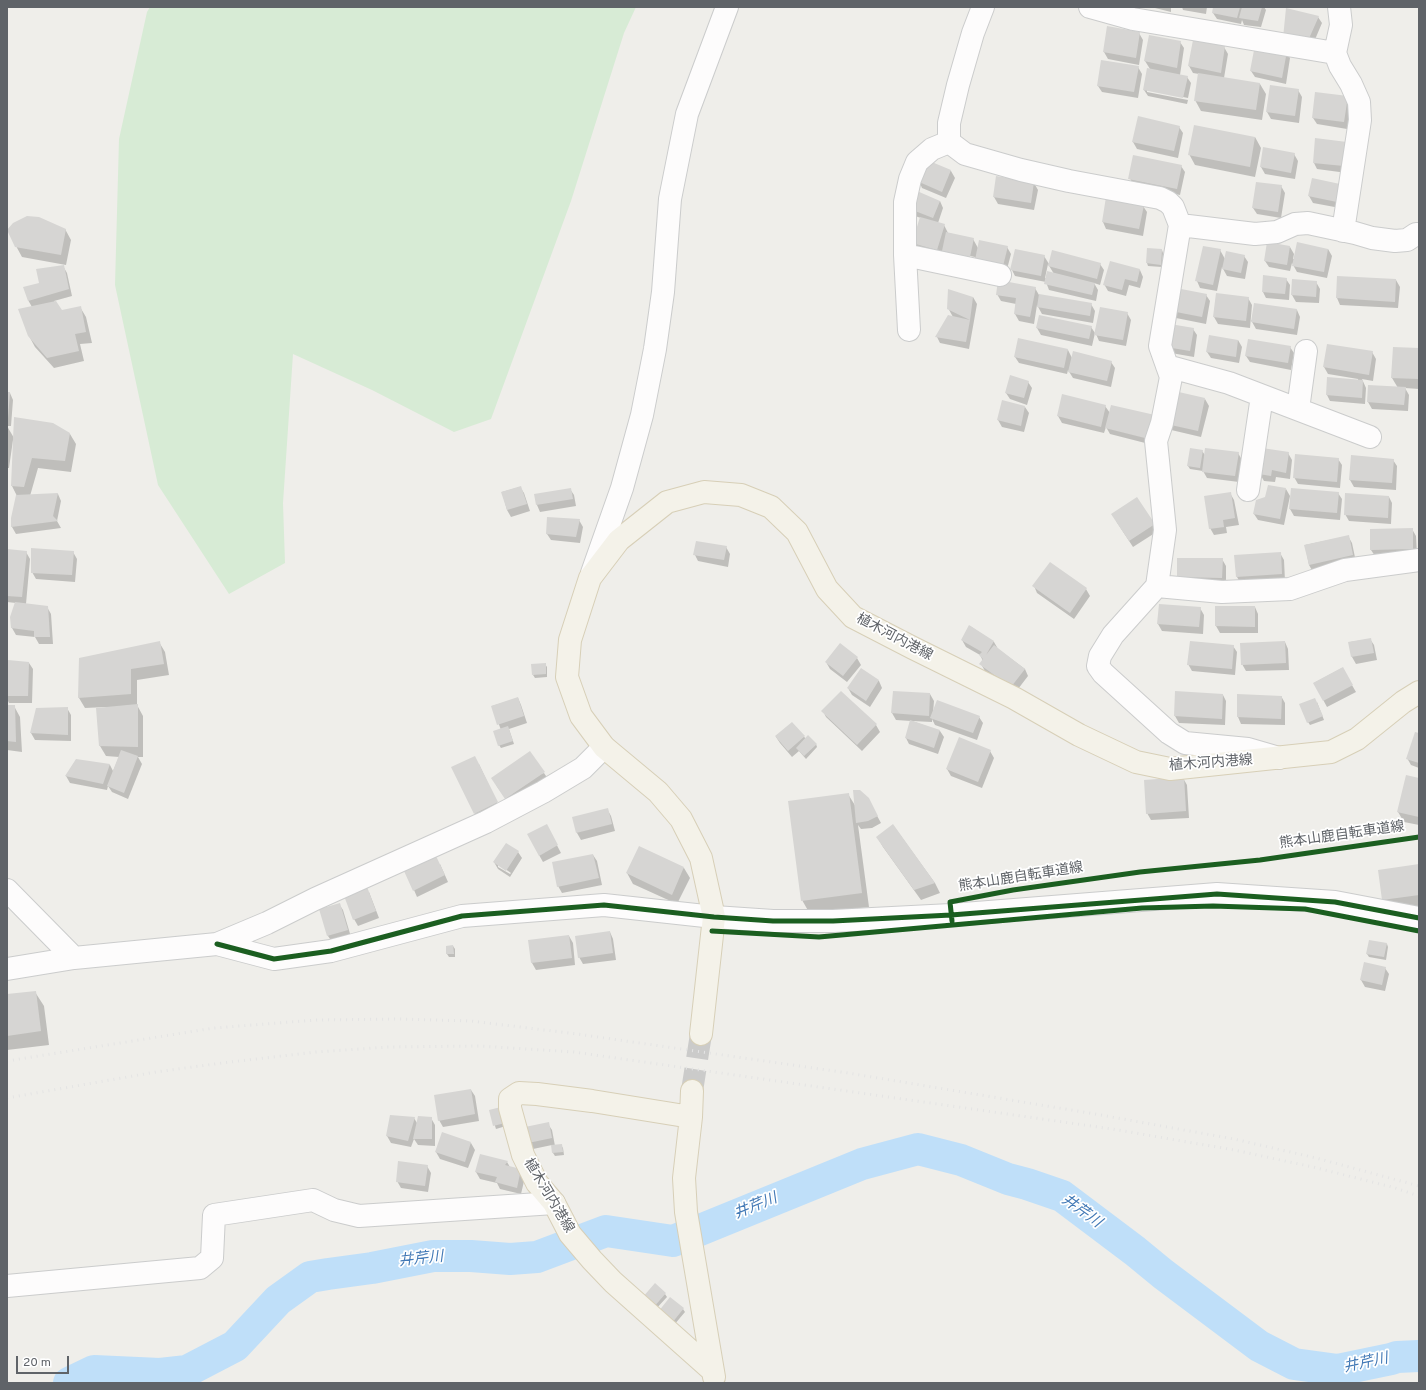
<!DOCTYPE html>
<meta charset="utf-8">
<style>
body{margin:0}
#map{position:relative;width:1426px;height:1390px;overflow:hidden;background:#efeeea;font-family:Overpass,sans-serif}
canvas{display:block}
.frame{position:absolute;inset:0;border:8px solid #5f6368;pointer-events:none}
.scale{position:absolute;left:16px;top:1356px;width:53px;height:18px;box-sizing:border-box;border:2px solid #5f6368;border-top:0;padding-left:5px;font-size:12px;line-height:14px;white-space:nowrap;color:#5f6368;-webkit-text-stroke:3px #fff;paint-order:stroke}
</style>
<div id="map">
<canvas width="1426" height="1390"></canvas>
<div class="frame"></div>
<div class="scale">20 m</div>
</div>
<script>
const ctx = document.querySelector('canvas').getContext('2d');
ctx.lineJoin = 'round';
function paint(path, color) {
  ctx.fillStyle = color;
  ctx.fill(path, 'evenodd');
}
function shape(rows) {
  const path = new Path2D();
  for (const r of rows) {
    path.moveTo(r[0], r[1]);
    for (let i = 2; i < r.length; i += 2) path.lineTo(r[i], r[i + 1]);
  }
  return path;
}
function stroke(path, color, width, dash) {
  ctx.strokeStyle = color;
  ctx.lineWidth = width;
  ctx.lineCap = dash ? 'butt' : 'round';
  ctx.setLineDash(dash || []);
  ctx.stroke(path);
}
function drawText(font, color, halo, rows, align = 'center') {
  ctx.font = font + ' Overpass,"Noto Sans JP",sans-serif';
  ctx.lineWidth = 3.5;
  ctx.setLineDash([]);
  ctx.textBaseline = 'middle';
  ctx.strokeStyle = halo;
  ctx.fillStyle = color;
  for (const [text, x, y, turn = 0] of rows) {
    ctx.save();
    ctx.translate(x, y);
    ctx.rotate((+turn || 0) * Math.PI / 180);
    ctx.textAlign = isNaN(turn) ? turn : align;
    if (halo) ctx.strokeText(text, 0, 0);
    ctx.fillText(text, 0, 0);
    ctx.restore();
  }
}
const green = shape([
 [150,7,636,7,624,33,571,201,491,419,454,432,372,390,293,354,283,503,285,563,229,594,158,485,115,285,119,139,147,12]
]);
const shadow = shape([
 [1151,7,1171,7,1171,12],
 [1182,7,1207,7,1206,14,1183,10],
 [1214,7,1264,7,1266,10,1261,27,1244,25,1242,20,1241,24,1217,19,1213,13],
 [1318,17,1322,23,1311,49,1288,45],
 [1139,33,1143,40,1139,65,1108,59,1104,52],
 [1180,42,1184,48,1180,75,1187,77,1191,83,1188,98,1147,90,1147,92,1188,100,1187,104,1148,96,1144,90,1150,69,1145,61],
 [1224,47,1228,54,1224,78,1260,84,1266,94,1262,120,1201,111,1195,100,1199,74,1193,73,1189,66],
 [1286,51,1290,58,1286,84,1255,77,1251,71],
 [1138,67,1142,74,1138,98,1102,92,1098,86],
 [1298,90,1302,97,1299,123,1271,119,1267,112],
 [1347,97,1351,104,1347,129,1317,124,1313,118],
 [1179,127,1183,133,1178,158,1137,149,1133,142],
 [1255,137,1261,148,1255,177,1195,165,1189,154],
 [1346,143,1347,173,1317,169,1314,163],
 [1264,149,1294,154,1298,161,1295,179,1265,174,1261,167],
 [927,161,951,171,955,178,946,198,922,188,919,181],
 [1181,166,1185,172,1180,195,1133,185,1130,178],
 [1034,183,1038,190,1034,210,998,204,994,197],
 [1340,185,1340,208,1313,203,1309,196],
 [1281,186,1285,193,1281,218,1257,214,1253,208],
 [940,201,943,208,938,223,944,225,948,233,973,239,978,248,1007,247,1011,254,1006,273,980,266,975,257,947,251,947,257,943,250,940,256,917,249,913,243,921,218,915,216,911,209],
 [1143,206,1147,212,1143,236,1106,229,1103,222],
 [65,229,71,240,66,265,22,257,16,246],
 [1290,247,1294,254,1293,259,1295,259,1328,249,1332,256,1327,278,1297,272,1292,263,1290,271,1269,267,1265,261],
 [1148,249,1162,250,1163,253,1162,267,1148,266,1147,263],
 [1220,250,1225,259,1244,256,1248,262,1245,279,1227,276,1222,267,1217,291,1200,288,1197,281],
 [1044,256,1049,264,1100,264,1104,270,1100,285,1094,283,1098,290,1096,301,1049,290,1046,282,1015,276,1012,270],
 [1048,264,1054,274,1047,279,1045,278],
 [63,266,67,273,72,296,54,301,62,311,80,307,86,317,92,343,80,344,84,361,54,368,35,347,29,336,32,307,28,300,40,284],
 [1140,270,1143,277,1140,288,1129,285,1126,296,1108,291,1104,284],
 [1338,277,1396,280,1400,287,1398,308,1340,305,1337,298],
 [1286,279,1290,285,1289,300,1266,298,1263,292],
 [1316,282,1320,289,1319,303,1296,302,1292,295],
 [1035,288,1039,295,1091,304,1095,311,1093,323,1042,314,1037,305,1034,324,1019,321,1015,314,1016,304,1001,301,997,294],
 [1206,295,1210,301,1206,324,1176,318,1172,311],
 [973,297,977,304,969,349,940,343,937,337,953,317,948,308],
 [1248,298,1252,305,1250,328,1218,324,1214,317],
 [1297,310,1300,317,1297,335,1256,329,1251,320],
 [1127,313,1131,320,1126,346,1099,341,1096,334],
 [1171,325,1193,329,1197,335,1194,357,1171,353],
 [1091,327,1095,333,1092,346,1041,335,1037,328],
 [1238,340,1242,347,1239,363,1211,358,1207,352],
 [1328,345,1372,352,1376,359,1373,381,1362,379,1366,388,1365,404,1330,401,1327,395,1358,380,1358,379,1328,374,1324,367],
 [1290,347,1294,353,1291,370,1250,362,1246,356],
 [1419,349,1419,389,1405,388,1409,395,1408,411,1372,409,1368,402,1369,386,1398,388,1392,378],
 [1068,350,1072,358,1111,362,1115,368,1111,387,1073,378,1068,370,1067,374,1019,363,1015,357],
 [1028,382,1032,388,1027,405,1010,399,1006,393],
 [7,393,10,393,13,400,11,426,7,426,14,438,70,434,76,444,71,472,38,468,30,496,58,494,61,501,57,521,61,528,16,534,12,527,12,518,17,496,12,486,14,440,13,440,9,468,7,468],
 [1205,399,1209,406,1201,437,1167,429],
 [1105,406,1110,413,1154,416,1153,445,1110,434,1106,427,1104,433,1062,423,1058,416],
 [1025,407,1029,413,1024,432,1002,427,998,420],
 [1202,451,1205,455,1238,453,1242,460,1239,482,1207,478,1203,471,1190,469,1188,466],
 [1288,453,1292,460,1290,479,1276,477,1275,482,1264,481,1260,474],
 [1338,459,1342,465,1340,488,1298,484,1294,477],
 [1393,460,1397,466,1396,490,1354,487,1350,480],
 [520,487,524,493,530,511,511,517,507,510,502,492],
 [570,489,574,495,576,506,540,512,537,505,535,495],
 [1286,489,1290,496,1284,525,1258,520,1254,514],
 [1292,489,1338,493,1342,499,1340,520,1294,516,1290,509],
 [1230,493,1234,500,1239,525,1226,527,1227,533,1214,535,1210,528],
 [1389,497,1392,503,1391,524,1349,521,1345,514],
 [1137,498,1158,531,1133,547,1116,521],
 [579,520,583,527,580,543,551,540,547,534],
 [1412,529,1416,536,1417,555,1375,556,1371,550],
 [1348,536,1352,543,1356,562,1313,572,1309,565,1305,545],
 [726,547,730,554,728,567,698,561,695,555],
 [26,552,30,559,26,604,47,607,51,614,53,644,39,644,35,637,16,635,12,628,16,603,7,602,7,558],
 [73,552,77,559,75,582,36,579,32,572],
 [1280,553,1284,560,1285,581,1241,584,1237,577,1235,556],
 [1222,559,1226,566,1226,584,1178,577],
 [1034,586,1086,589,1090,596,1074,619,1037,593],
 [1160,605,1200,608,1204,615,1203,634,1162,631,1158,624],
 [1216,607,1255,607,1258,614,1258,633,1220,633,1216,626],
 [970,626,994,642,998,649,1025,669,1028,676,1015,693,985,671,981,664,983,661,980,655,966,647,962,640],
 [1370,639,1374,645,1377,660,1356,664,1352,657,1350,642],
 [159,642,165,652,169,675,137,680,137,705,143,716,143,757,138,757,142,764,128,799,112,792,108,786,107,790,70,783,66,776,76,760,110,765,113,771,119,757,106,756,100,746,106,707,85,708,79,698,80,659],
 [1285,642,1288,649,1289,670,1246,671,1242,664],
 [1233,646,1237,652,1235,675,1192,671,1188,664],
 [857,658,861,665,847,682,830,669,826,662],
 [9,661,29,663,33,669,32,703,9,703,7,699],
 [545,664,547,667,547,677,535,678,533,675],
 [1342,668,1356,692,1327,707,1314,683],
 [861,669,879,681,882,688,870,707,852,695,848,688],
 [1176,692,1223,695,1226,701,1225,725,1179,723,1175,716],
 [930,694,934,701,933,713,979,717,983,723,977,740,935,725,932,719,932,722,912,721,940,731,944,737,938,754,909,744,906,738,911,721,896,720,892,713],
 [1281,696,1285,703,1285,725,1241,724,1238,717],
 [518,698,521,705,527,723,509,729,514,744,501,748,499,745,501,730,492,706],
 [1317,702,1324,720,1310,725,1308,722],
 [7,706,14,706,20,717,22,752,7,750],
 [67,708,71,715,71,741,35,740,31,733,37,709],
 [823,711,876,725,880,732,862,751,826,717],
 [792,723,806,739,816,744,817,747,806,759,799,751,792,757,780,743,776,737],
 [1419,734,1419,768,1411,765,1407,758],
 [990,751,994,758,982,788,951,776,947,769],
 [479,764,500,809,478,820,475,813],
 [544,773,548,779,510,805,496,785],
 [1183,778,1187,785,1189,818,1151,820,1147,813],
 [1419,779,1419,825,1404,822,1398,812],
 [848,794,856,807,868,799,881,823,872,828,861,829,858,825,869,907,810,914,802,900],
 [607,809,611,816,615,831,581,840,577,833,573,818],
 [893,825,935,883,940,893,921,900,883,847,877,837],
 [550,832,561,853,543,862,539,855],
 [518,852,522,858,510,877,498,869,494,862],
 [498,864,511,873,510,874,498,867],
 [593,855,597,861,602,885,562,893,558,886],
 [440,864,448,882,417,897,414,890],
 [1419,865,1419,906,1389,910,1383,900,1379,871],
 [684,868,690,878,677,904,633,884,627,873],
 [369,892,379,918,358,926,354,919],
 [339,904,343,910,351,937,332,942,328,936],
 [610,932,613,939,616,960,583,964,579,957],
 [569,936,573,943,575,965,536,970,532,963,529,941],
 [1387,944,1388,947,1386,960,1369,957,1367,954],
 [453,946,455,949,455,957,449,957,447,954],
 [1385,968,1389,974,1385,991,1365,987,1361,980],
 [35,992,44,1006,49,1045,7,1050,7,995],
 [471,1090,475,1096,479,1121,443,1127,439,1120],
 [490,1110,506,1126,496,1129],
 [414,1118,417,1123,431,1118,435,1125,435,1146,418,1145,414,1139,411,1147,391,1143,387,1136],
 [548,1124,552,1130,555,1146,561,1145,563,1148,564,1155,555,1156,553,1153,552,1145,533,1149,529,1142],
 [471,1143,475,1150,468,1168,440,1159,436,1152],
 [507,1162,510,1167,525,1177,521,1194,500,1189,497,1183,480,1179,476,1172],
 [427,1166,431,1173,428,1192,401,1188,397,1181],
 [665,1294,667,1297,655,1310,645,1301],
 [683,1309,685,1312,674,1325,661,1315]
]);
const river = shape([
 [69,1383,94,1371,160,1374,187,1371,235,1346,278,1300,310,1277,328,1274,372,1268,433,1256,471,1256,510,1259,537,1257,606,1231,673,1241,862,1164,918,1149,961,1160,1008,1179,1027,1184,1062,1196,1135,1251,1163,1274,1259,1346,1294,1364,1338,1370,1391,1359,1397,1357,1419,1356]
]);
const building = shape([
 [1213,7,1240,7,1237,18,1212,13],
 [1242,7,1262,7,1258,21,1239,18],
 [1286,8,1319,16,1307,43,1283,38],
 [1107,26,1140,32,1136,58,1103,52],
 [1149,35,1181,41,1177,68,1144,61],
 [1193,40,1225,46,1221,73,1188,66],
 [1255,45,1287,51,1282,78,1250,71],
 [1101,60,1139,66,1134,92,1097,86],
 [1147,68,1188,76,1183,98,1143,90],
 [1198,73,1260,83,1256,110,1194,101],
 [1270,85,1299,89,1295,116,1266,112],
 [1315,92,1348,96,1344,122,1312,118],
 [1138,116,1180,126,1174,151,1132,142],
 [1194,125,1255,137,1250,167,1188,155],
 [1315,138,1347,142,1344,166,1313,163],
 [1263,147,1295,153,1291,173,1260,167],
 [1133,155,1182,165,1177,189,1128,179],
 [927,160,951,170,942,192,917,181],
 [996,176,1034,182,1031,203,993,197],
 [1312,178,1340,184,1337,202,1308,196],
 [1256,182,1282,185,1278,212,1252,208],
 [917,191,940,201,933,218,910,209],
 [1106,197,1144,205,1139,229,1102,222],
 [27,216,39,217,66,229,61,255,15,247,7,230,13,223],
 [920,217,945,224,937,250,912,243],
 [946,232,974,238,970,257,942,251],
 [979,240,1008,246,1003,266,975,260],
 [1267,242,1290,246,1287,265,1264,261],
 [1297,242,1328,249,1324,272,1292,266],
 [1203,246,1221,249,1213,285,1195,281],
 [1147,248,1162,249,1161,265,1146,263],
 [1015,249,1045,255,1041,276,1010,270],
 [1052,250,1101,263,1097,279,1048,266],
 [1226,251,1245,255,1241,273,1222,269],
 [1110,261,1140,269,1137,282,1125,279,1122,290,1103,285],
 [64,265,69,289,28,301,23,287,39,283,36,269],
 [1047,271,1095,283,1092,295,1044,284],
 [1263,275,1287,278,1285,294,1262,292],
 [1337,276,1396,279,1395,302,1336,298],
 [1292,279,1317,281,1316,297,1291,295],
 [998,280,1036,287,1030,317,1014,314,1016,298,996,295],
 [1176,288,1207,294,1202,317,1171,311],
 [948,289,973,297,970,320,947,309],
 [1216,293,1249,297,1246,321,1213,317],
 [1039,294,1092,303,1090,316,1037,307],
 [56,301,62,310,81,306,86,332,75,334,79,351,47,358,28,336,18,309],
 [1254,303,1297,309,1294,329,1251,322],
 [1100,307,1128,312,1123,340,1094,335],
 [948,315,970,320,966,342,935,337],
 [1039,315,1092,326,1089,339,1036,328],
 [1170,324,1194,328,1190,351,1166,347],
 [1209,335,1238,340,1236,357,1206,352],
 [1018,338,1068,349,1064,368,1014,357],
 [1248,339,1291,346,1288,363,1245,356],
 [1327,344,1373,351,1369,375,1323,367],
 [1393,347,1419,348,1419,379,1391,378],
 [1073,351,1112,361,1107,381,1068,372],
 [1010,375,1029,381,1024,398,1005,393],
 [1327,377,1363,380,1362,398,1326,395],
 [1368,385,1406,387,1404,405,1367,402],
 [1170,390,1205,398,1198,431,1162,423],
 [7,392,10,392,8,418,7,418],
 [1062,394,1106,405,1101,427,1057,416],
 [1002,400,1025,406,1021,426,997,420],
 [1111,405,1155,415,1149,439,1105,428],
 [14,417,53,423,70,433,65,461,32,458,24,487,11,486],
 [1190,448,1203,450,1200,468,1187,466],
 [1205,448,1239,452,1235,476,1202,472],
 [1262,448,1289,452,1286,473,1272,470,1271,476,1259,474],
 [1295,454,1339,458,1337,482,1293,478],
 [1351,455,1394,459,1392,483,1349,480],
 [1268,485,1286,488,1280,519,1253,514,1256,500,1265,497],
 [521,486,527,504,507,510,501,492],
 [571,488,573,499,536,505,534,494],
 [1291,488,1339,492,1337,513,1289,509],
 [1231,492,1235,518,1223,520,1224,527,1209,529,1204,496],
 [58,493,53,516,58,521,11,527,11,518,16,495],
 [1345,493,1389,496,1388,518,1344,515],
 [1137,497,1155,524,1129,541,1111,514],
 [547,517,580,519,576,537,546,534],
 [1413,528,1413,549,1370,550,1370,529],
 [1349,535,1353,555,1309,565,1304,545],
 [696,541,727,546,724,560,693,555],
 [31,548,74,551,72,575,31,573],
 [7,549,27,551,22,597,7,596],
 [1281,552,1282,574,1236,577,1234,555],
 [1177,558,1223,558,1222,578,1177,577],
 [1050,562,1087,588,1070,613,1032,586],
 [15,602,48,606,50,637,34,637,34,631,11,628,10,617],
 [1159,604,1201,607,1199,627,1157,624],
 [1215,606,1255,606,1255,627,1215,626],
 [969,625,994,641,986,655,994,645,1025,669,1011,687,979,664,983,659,979,655,982,652,961,640],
 [1371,638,1374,653,1351,657,1348,642],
 [160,641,164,664,131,669,131,694,78,698,79,658],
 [1190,641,1234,645,1232,669,1187,665],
 [1285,641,1286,663,1241,665,1240,643],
 [840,643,858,657,843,676,825,662],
 [8,660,29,662,28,696,7,696],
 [546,663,546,674,532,675,531,664],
 [1343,667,1353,685,1323,701,1313,683],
 [861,668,879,680,866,701,847,688],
 [841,691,877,724,857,745,821,711],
 [893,691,930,693,929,716,891,713],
 [1175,691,1223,694,1222,719,1174,716],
 [1237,694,1282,696,1281,719,1237,717],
 [518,697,524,716,497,725,491,706],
 [1315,698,1323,716,1307,723,1299,704],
 [937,700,980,716,973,733,930,718],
 [138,704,138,747,99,746,96,708],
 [7,705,15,705,16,742,7,741],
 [68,707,68,735,30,733,36,708],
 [910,720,940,730,934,748,905,738],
 [792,722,805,736,788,751,775,736],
 [508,726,513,741,498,746,493,731],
 [1415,732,1419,733,1419,763,1406,759],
 [808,735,817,744,804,756,796,748],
 [959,737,991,750,978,782,946,769],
 [121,750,138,756,124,793,107,786],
 [530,751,545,772,505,799,491,778],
 [475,756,498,802,474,814,451,767],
 [76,759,110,764,103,784,65,776],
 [1406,775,1419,778,1419,817,1397,812],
 [1184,777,1186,811,1146,814,1144,780],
 [853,790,860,790,869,798,878,816,868,821,856,823],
 [849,793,862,893,801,901,788,801],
 [608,808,612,824,576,833,572,817],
 [547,824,558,845,539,856,527,834],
 [893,824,935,883,914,890,876,837],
 [506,843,519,851,506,871,493,862],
 [639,846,684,867,672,895,626,873],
 [593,854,599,878,557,887,552,862],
 [436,856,445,875,413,891,404,871],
 [1419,864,1419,895,1382,900,1378,870],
 [366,884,376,911,353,920,343,893],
 [340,903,348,930,327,936,319,909],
 [610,931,613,953,578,958,575,936],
 [569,935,572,958,531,963,528,940],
 [1369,940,1387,943,1384,957,1366,954],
 [453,945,454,954,446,954,446,946],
 [1364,962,1386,967,1382,985,1360,980],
 [36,991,41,1031,7,1036,7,994],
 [471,1089,475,1114,438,1121,434,1095],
 [501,1107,505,1123,493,1126,489,1110],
 [390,1115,415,1117,408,1141,386,1136],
 [418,1116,432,1117,432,1139,413,1139],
 [549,1122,552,1138,528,1143,525,1127],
 [442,1132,471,1142,465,1162,435,1152],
 [562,1144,563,1152,552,1153,551,1145],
 [480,1154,508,1161,505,1165,521,1169,517,1188,495,1182,497,1177,475,1172],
 [398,1161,428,1165,425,1186,396,1182],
 [655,1283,666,1293,653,1308,642,1298],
 [670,1297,684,1308,672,1323,658,1312]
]);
const majorTunnel = shape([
 [692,1091,701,1034]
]);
const minor = shape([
 [983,7,973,33,958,85,949,123,949,142,965,154,1021,170,1069,181,1160,198,1168,202,1173,207,1180,225,1160,346,1171,377,1162,423,1156,441,1165,530,1157,586,1113,635,1100,656,1098,666,1103,673,1169,733,1185,743,1248,749,1279,758],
 [1090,7,1133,19,1335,53],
 [1339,7,1341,25,1335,53,1340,66,1351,84,1359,102,1360,120,1343,231],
 [1180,225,1255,234,1277,232,1295,224,1308,223,1355,233,1372,238,1395,241,1407,240,1416,234,1419,234],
 [905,255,1000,275],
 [909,330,905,255,905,202,910,179,917,162,932,149,949,142],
 [1167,366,1229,383,1370,437],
 [1298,409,1306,351],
 [1248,490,1262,396],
 [592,573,622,488,642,415,655,349,663,292,670,199,687,114,727,7],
 [1157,586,1222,592,1290,589,1345,570,1419,560],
 [7,890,74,958],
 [217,944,274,959,331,951,462,916,604,905,714,917,773,921,833,921,951,915,1217,894,1335,902,1419,918],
 [7,969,74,958,217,944,267,923,315,899,486,822,543,792,583,768,604,747],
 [7,1286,200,1268,212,1258,214,1215,313,1200,334,1210,359,1216,554,1203]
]);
const major = shape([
 [701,1034,714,917,701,858,681,819,658,792,604,747,581,716,567,677,570,640,590,578,619,540,667,502,704,492,741,495,771,507,797,532,827,589,853,617,913,648,1014,698,1079,735,1136,762,1170,769,1331,752,1357,739,1403,702,1419,692],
 [692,1091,691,1117,684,1178,686,1212,714,1377],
 [691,1117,592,1101,537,1094,519,1093,510,1099,510,1108,523,1155,537,1183,554,1203,570,1234,592,1260,613,1282,713,1371]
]);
const rail = shape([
 [7,1061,214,1028,316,1020,399,1019,471,1021,577,1034,848,1073,1095,1114,1234,1139,1316,1158,1419,1186],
 [7,1098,156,1072,222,1063,316,1052,389,1047,479,1046,574,1052,1112,1129,1234,1150,1313,1167,1392,1187,1419,1196]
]);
const cycleway = shape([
 [952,921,950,902,1013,890,1140,872,1260,860,1419,837],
 [712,931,819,937,1142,908,1213,906,1305,909,1419,931],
 [217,944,274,959,331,951,462,916,604,905,714,917,773,921,833,921,951,915,1217,894,1335,902,1419,918]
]);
const streetNames = [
 ["植木河内港線",894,638,28],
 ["植木河内港線",1211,764,-4],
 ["熊本山鹿自転車道線",1342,836,-8],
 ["熊本山鹿自転車道線",1021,878,-9],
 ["植木河内港線",548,1196,59]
];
const waterNames = [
 ["井芹川",756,1207,-22],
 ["井芹川",1081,1212,36],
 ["井芹川",421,1260,-6],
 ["井芹川",1366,1364,-12]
];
paint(green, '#d7ebd5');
paint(shadow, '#0003');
stroke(river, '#bfdff9', 32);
paint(building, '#d6d5d3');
stroke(majorTunnel, '#cbcbca', 22, [22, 11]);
stroke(minor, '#cbcccc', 24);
stroke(major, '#d7cfb7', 24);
stroke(minor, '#fdfcfc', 22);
stroke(major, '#f4f2e9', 22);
stroke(rail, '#e4e4e4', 3, [1, 5]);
stroke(cycleway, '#1b5e20', 5);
drawText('14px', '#5f6368', '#fff', streetNames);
drawText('italic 15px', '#4279b6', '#fff', waterNames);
</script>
